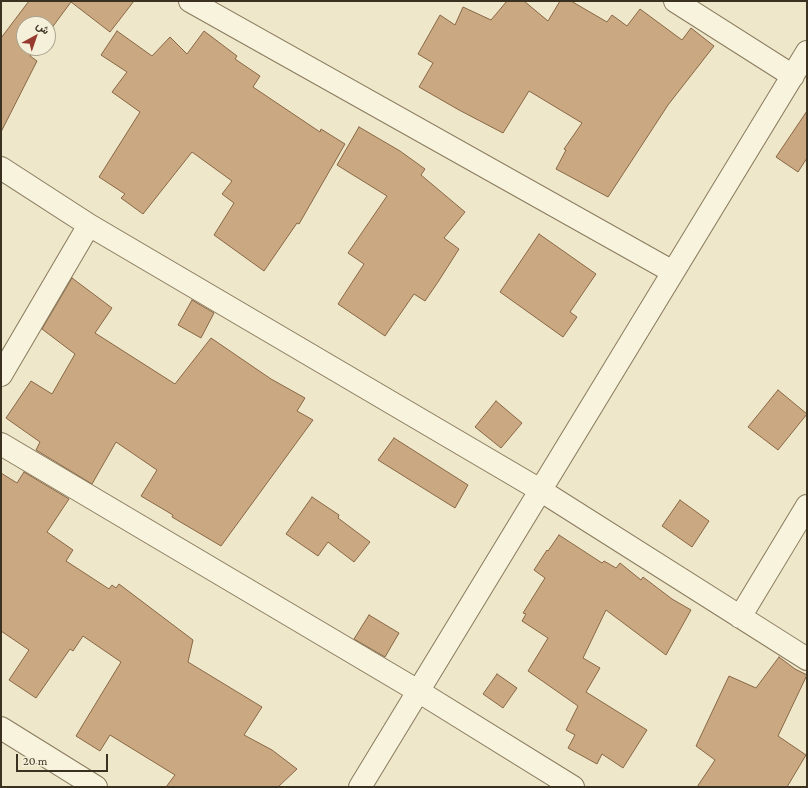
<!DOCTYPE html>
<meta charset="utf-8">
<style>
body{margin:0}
#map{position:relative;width:808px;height:788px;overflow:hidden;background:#eee7ca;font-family:"Crimson Pro",Vazirmatn,serif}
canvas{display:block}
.frame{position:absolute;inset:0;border:2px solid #3b3121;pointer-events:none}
.north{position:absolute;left:16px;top:16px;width:40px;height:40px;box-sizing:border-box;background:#f5f0d9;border:1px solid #aba48f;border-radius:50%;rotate:40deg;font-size:11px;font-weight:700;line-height:16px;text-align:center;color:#3b3121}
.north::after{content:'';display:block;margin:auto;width:14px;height:18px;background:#973b30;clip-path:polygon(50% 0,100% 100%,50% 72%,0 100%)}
.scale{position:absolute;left:16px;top:754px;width:92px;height:18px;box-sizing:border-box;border:2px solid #3b3121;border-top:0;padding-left:5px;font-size:12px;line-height:14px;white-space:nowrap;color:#3b3121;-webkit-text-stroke:3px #f5f0d9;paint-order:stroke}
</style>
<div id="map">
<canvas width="808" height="788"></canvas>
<div class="frame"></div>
<div class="north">ش</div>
<div class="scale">20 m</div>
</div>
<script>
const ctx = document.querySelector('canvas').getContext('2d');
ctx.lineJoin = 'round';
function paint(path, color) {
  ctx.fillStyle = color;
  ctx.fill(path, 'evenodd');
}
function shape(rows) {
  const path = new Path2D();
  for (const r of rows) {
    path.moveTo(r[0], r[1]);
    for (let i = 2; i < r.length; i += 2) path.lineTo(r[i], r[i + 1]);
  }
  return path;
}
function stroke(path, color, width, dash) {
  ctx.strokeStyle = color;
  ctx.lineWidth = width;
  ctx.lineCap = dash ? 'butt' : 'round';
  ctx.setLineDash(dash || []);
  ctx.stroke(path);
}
const building = shape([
 [29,1,134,1,110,32,71,2,48,33,48,24,24,24,24,48,36,48,30,56,37,61,1,132,1,38,29,1],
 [507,1,524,1,548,21,560,1,571,1,607,22,612,15,627,26,640,9,682,40,691,28,714,46,668,105,608,197,556,169,566,150,564,149,582,123,529,91,503,133,459,110,419,87,433,63,418,54,440,15,455,25,463,7,491,20,507,1],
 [117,31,152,56,170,37,187,54,204,31,237,56,235,59,260,76,253,87,320,132,321,129,345,144,299,224,297,223,264,271,214,235,234,203,222,194,232,181,192,152,143,214,121,198,125,194,99,177,140,112,112,92,127,72,101,55,117,31],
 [807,111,807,158,798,172,776,157,807,111],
 [359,127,400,151,425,169,421,175,465,212,444,238,459,249,438,282,425,301,414,294,385,336,338,304,364,264,348,253,387,196,337,165,359,127],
 [539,234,596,274,570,312,577,317,563,337,500,292,539,234],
 [72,278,112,308,95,333,175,384,211,338,271,379,305,398,297,411,313,420,221,546,172,517,173,515,141,496,157,470,116,442,92,484,36,450,40,442,6,418,31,381,52,394,75,354,42,329,72,278],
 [192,300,214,313,201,338,178,325,192,300],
 [778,390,807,414,778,450,748,427,778,390],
 [496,401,522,423,501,448,475,427,496,401],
 [394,438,468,485,455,508,378,460,394,438],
 [24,472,69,499,47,532,73,550,66,561,109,589,112,585,116,588,119,584,193,640,188,662,262,707,244,735,272,750,297,769,278,787,166,787,175,775,110,735,100,751,76,736,121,662,83,636,73,651,70,649,36,698,9,680,29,650,1,631,1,473,17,483,24,472],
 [312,497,339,515,338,518,370,542,354,562,328,542,318,556,286,534,312,497],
 [680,500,709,521,692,547,662,526,680,500],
 [559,535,602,563,604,561,616,568,620,563,641,580,643,577,672,599,691,610,666,655,606,610,583,658,600,668,586,692,647,730,623,768,602,754,597,764,568,748,575,735,566,730,578,706,528,671,548,638,522,621,526,614,523,613,545,578,534,570,547,550,548,551,559,535],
 [369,615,399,633,385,657,354,639,369,615],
 [779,657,795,669,807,675,778,736,806,755,787,787,697,787,715,760,696,746,729,676,756,688,779,657],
 [497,674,517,688,503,708,483,694,497,674]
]);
const minor = shape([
 [190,1,673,272],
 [675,1,793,76],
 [1,168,89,225,540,490,807,659],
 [1,375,89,225],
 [1,444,418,691,573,787],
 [740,617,807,506],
 [1,728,96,787],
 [360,787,807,52]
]);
paint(building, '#caa881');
stroke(building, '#886745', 1);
stroke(minor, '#8a7a5e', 24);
stroke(minor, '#f8f3dd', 22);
</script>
